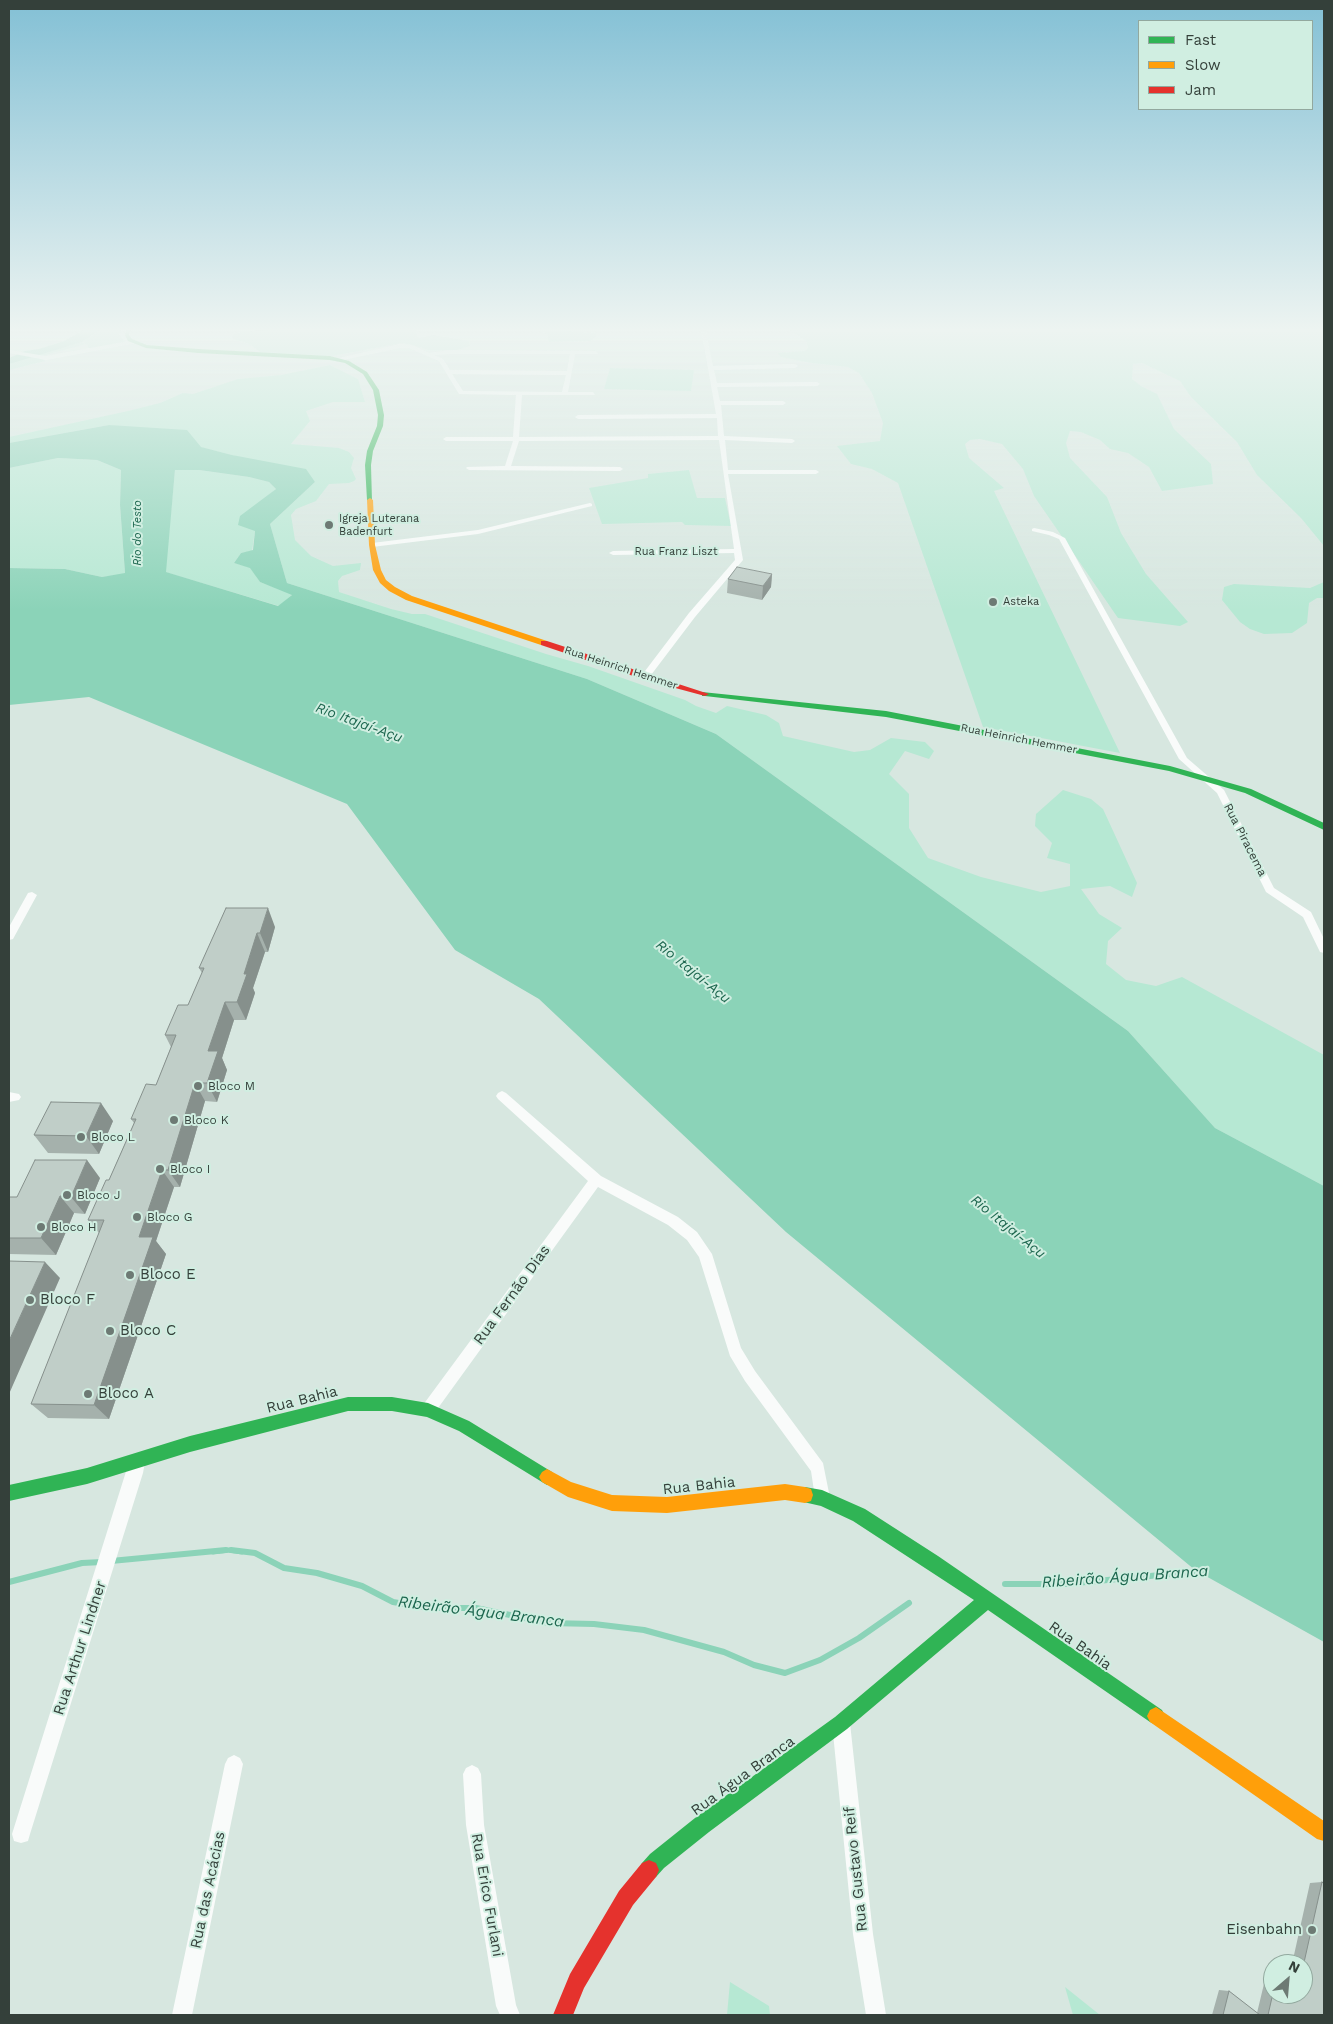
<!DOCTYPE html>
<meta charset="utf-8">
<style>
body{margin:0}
#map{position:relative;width:1333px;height:2024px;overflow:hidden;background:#d7e7e0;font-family:"Work Sans",sans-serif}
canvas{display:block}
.frame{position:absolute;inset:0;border:10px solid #34403a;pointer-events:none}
.legend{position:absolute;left:1138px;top:20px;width:175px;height:90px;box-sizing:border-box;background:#d0eee1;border:1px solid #92a89e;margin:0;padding:6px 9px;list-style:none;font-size:15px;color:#34403a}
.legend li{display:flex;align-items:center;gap:10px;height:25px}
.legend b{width:25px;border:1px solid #92a89e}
.north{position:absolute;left:1263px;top:1954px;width:50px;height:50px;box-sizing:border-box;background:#d0eee1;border:1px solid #92a89e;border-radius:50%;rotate:27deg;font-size:14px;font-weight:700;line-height:20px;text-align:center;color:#34403a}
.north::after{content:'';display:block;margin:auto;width:18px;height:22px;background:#6d7a74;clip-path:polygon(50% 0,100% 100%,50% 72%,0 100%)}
</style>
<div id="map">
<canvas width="1333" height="2024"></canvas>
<div class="frame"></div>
<ul class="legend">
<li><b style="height:6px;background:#30b455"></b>Fast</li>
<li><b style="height:6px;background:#ff9f0a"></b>Slow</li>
<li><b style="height:6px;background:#e5322d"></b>Jam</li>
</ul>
<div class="north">N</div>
</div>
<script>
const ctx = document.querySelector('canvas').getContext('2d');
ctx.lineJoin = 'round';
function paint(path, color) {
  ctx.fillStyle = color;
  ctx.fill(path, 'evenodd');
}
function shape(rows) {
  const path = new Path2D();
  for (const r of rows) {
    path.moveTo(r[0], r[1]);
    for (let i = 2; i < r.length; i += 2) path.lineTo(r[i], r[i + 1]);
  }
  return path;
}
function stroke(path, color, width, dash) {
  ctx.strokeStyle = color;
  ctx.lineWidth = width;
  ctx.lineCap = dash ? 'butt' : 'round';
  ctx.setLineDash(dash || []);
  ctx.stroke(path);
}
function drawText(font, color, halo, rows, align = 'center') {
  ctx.font = font + ' "Work Sans",sans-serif';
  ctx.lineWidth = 4;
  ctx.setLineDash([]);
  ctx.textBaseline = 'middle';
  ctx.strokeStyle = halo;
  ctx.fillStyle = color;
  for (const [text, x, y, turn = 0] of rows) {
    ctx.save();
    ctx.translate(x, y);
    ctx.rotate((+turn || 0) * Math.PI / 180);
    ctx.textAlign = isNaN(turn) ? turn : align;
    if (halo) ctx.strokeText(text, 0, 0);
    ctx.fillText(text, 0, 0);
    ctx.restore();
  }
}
const green = shape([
 [104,328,121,328,119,334,125,342,90,349,86,344,38,357,45,361,9,370,9,364,25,358,82,342,85,344,83,341],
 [353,328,415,328,418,338,434,335,469,341,470,346,457,350,428,350,413,345,402,343,332,356,260,352,249,344,233,339,232,335,242,332,279,329,298,330],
 [760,328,1324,328,1324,546,1301,518,1257,475,1237,442,1191,397,1180,381,1142,363,1133,364,1132,379,1141,386,1157,394,1174,429,1211,464,1213,484,1162,491,1149,467,1128,453,1110,449,1100,440,1081,432,1070,431,1066,443,1070,458,1107,497,1121,533,1146,574,1188,622,1180,626,1118,618,1034,496,1023,469,1002,444,980,439,970,440,965,444,969,458,1004,488,994,491,1120,753,983,727,898,483,872,469,851,464,837,446,880,441,883,423,872,393,859,373,848,367,812,363,781,357,777,353,805,351,808,348,806,341,789,329],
 [541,331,566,331,596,333,596,337,590,341,549,342,547,334],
 [330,365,358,379,365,402,333,402,306,411,310,421,291,444,339,448,349,452,354,458,351,468,356,479,354,481,349,483,329,484,316,501,296,509,291,515,295,540,311,556,333,566,361,563,360,570,342,576,338,581,339,592,391,609,412,614,425,614,546,654,588,666,685,700,696,706,716,713,727,706,766,715,779,723,783,736,854,752,870,750,891,738,925,742,934,751,929,759,905,751,889,774,909,794,909,828,928,858,981,877,1041,892,1070,886,1070,864,1047,858,1052,843,1035,826,1036,814,1063,790,1091,799,1103,809,1137,883,1132,897,1110,886,1081,889,1099,914,1122,928,1108,941,1106,964,1126,980,1156,986,1182,977,1324,1055,1324,1186,1215,1128,1128,1031,716,734,587,679,287,583,270,524,315,482,232,455,109,425,9,443,9,437,128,411,160,403,183,393,193,394,238,379,281,375],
 [610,368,694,370,691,391,604,389],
 [58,458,97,460,121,470,120,505,125,574,102,577,65,569,9,568,9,468],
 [175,470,199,470,249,477,269,482,276,489,263,500,255,531,252,551,241,553,234,563,250,567,260,582,293,594,279,606,165,572],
 [689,470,697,498,725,498,731,526,685,525,682,522,602,524,589,488,648,478,648,474],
 [1324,582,1324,598,1317,598,1309,603,1307,623,1292,633,1264,634,1250,629,1240,622,1222,600,1224,587,1234,584,1310,588],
 [730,1982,769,2006,770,2015,727,2015],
 [1065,1987,1100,2015,1073,2015]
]);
const water = shape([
 [87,328,102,328,82,342,9,364,9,358,25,351,39,349,64,341],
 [109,425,187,430,201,447,232,455,306,469,315,482,270,524,287,583,587,679,716,734,1128,1031,1215,1128,1324,1186,1324,1642,1195,1570,786,1232,539,999,455,950,347,804,89,697,9,705,9,568,65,569,102,577,125,573,120,505,121,470,97,460,58,458,9,468,9,443],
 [175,470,199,470,249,477,269,482,276,489,240,516,238,525,255,531,253,550,241,553,234,563,250,568,260,582,292,595,278,606,166,572]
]);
const streamFar1 = shape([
 [213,1552,229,1550,242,1552]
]);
const stream = shape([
 [231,1550,255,1553,284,1568,317,1573,362,1586,393,1602,428,1608,476,1608,549,1623,594,1624,644,1630,724,1652,754,1665,785,1673,820,1660,859,1638,909,1603],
 [111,1561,226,1550],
 [9,1582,82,1563,102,1562],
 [1005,1584,1065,1584,1203,1571]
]);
const street = shape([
 [701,328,705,328,713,366,795,364,798,366,795,368,714,370,717,383,817,382,820,384,817,386,717,387,720,401,783,401,786,403,783,405,721,405,724,436,792,439,795,441,792,443,725,440,728,470,816,470,819,472,816,474,728,474,743,560,695,617,648,679,642,679,642,675,689,613,735,560,734,553,613,555,609,553,613,551,734,549,719,440,519,441,511,466,620,467,623,469,620,471,469,470,466,468,467,467,505,466,513,441,446,441,443,439,446,437,513,437,516,395,459,394,439,361,409,348,400,348,338,361,335,359,400,344,412,345,429,353,449,350,596,351,598,354,575,354,568,392,593,392,595,395,522,395,519,437,718,436,717,418,578,419,575,417,578,415,716,414,701,328],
 [449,354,570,354,567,371,450,370,443,359,434,355,449,354],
 [452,374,566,375,562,392,463,391,452,374],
 [134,340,136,343,46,360,9,353,9,350,46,356,134,340],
 [590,503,592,504,592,506,478,534,372,547,369,545,372,543,478,530,590,503],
 [1034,528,1053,532,1065,538,1187,758,1224,790,1274,888,1311,912,1324,939,1324,953,1320,952,1303,917,1266,892,1217,793,1179,759,1059,539,1049,535,1032,531,1032,529,1034,528],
 [32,892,37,895,13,939,9,940,9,927,28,893,32,892],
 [502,1091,506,1093,601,1176,678,1217,697,1232,712,1254,741,1348,755,1371,823,1463,830,1498,828,1504,822,1506,816,1504,811,1471,745,1381,730,1356,699,1257,687,1240,668,1225,598,1187,433,1415,428,1417,423,1415,421,1410,423,1405,588,1181,498,1099,496,1096,498,1093,502,1091],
 [9,1092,19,1094,21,1097,19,1100,9,1102,9,1092],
 [137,1454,142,1457,145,1462,143,1473,30,1834,28,1841,21,1843,14,1841,12,1834,129,1462,132,1457,137,1454],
 [841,1714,847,1717,850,1723,873,1934,886,2015,866,2015,853,1934,832,1723,835,1717,841,1714],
 [234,1755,240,1758,243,1764,192,2015,172,2015,225,1764,228,1758,234,1755],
 [472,1765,478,1768,481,1774,484,1825,516,2005,520,2015,500,2015,496,2006,466,1825,463,1774,466,1768,472,1765]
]);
const fast = shape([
 [127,328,131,328,129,335,132,339,147,345,198,349,330,356,349,361,367,372,379,390,384,415,383,426,373,451,371,465,372,501,367,500,365,465,367,451,377,426,378,415,373,390,363,374,345,363,330,360,198,353,146,348,128,341,125,335,127,328],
 [702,692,886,711,1170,766,1251,789,1324,823,1324,830,1245,793,1169,771,886,717,705,696,702,696,702,692],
 [348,1397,392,1397,428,1403,469,1421,552,1472,555,1477,552,1482,547,1485,542,1482,459,1431,427,1417,392,1411,348,1411,190,1452,87,1484,9,1501,9,1485,87,1468,190,1436,348,1397],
 [805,1487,822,1490,865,1509,938,1556,1162,1710,1165,1716,1162,1722,1156,1725,1150,1722,988,1610,847,1729,709,1832,664,1868,656,1877,649,1880,642,1877,639,1870,642,1863,650,1854,695,1818,835,1717,974,1600,853,1521,821,1506,799,1501,797,1495,799,1489,805,1487]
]);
const slow = shape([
 [370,498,373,500,375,545,381,570,386,580,395,587,412,596,547,641,547,645,541,645,406,600,389,591,380,583,373,570,369,545,367,500,370,498],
 [547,1469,571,1482,612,1495,667,1497,785,1484,805,1487,811,1489,813,1495,811,1501,805,1503,785,1500,667,1513,612,1511,568,1497,542,1482,539,1477,542,1472,547,1469],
 [1156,1707,1324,1821,1324,1841,1317,1839,1150,1722,1147,1716,1150,1710,1156,1707]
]);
const jam = shape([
 [541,641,547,641,709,694,705,696,642,679,541,645,541,641],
 [649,1860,656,1863,659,1870,656,1877,633,1905,584,1988,573,2015,553,2015,570,1974,619,1891,642,1863,649,1860]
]);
const wall = shape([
 [772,574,771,587,762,600,727,593,728,579],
 [226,908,275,927,268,952,265,952,253,988,255,993,246,1020,234,1020,222,1058,227,1070,217,1102,205,1101,180,1187,174,1187,156,1241,166,1254,109,1419,48,1418,31,1404,99,1233,88,1220,109,1180,134,1123,131,1119,156,1085,171,1047,165,1035,188,1005,202,973,199,968],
 [113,1121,99,1154,48,1153,34,1135],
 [100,1178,85,1214,74,1213,56,1255,9,1254,9,1197,17,1197],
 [1322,1882,1324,2015,1212,2015,1219,1990,1229,1991,1257,2013,1269,1963,1280,1964,1273,1964,1273,1994,1303,1994,1303,1964,1292,1964,1310,1883]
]);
const shadedWall = shape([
 [772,574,771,587,762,600,763,586],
 [268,908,275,927,268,952,260,933],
 [257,933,265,952,253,988,255,993,246,1020,237,1002,244,974],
 [225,1002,234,1020,222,1058,227,1070,217,1102,207,1083,208,1051],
 [195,1083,205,1101,180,1187,168,1170],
 [101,1103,113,1121,99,1154,86,1136],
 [87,1160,100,1178,85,1214,71,1197],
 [162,1170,174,1187,156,1241,166,1254,109,1419,94,1405,139,1237],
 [60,1196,74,1213,56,1255,41,1238],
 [45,1262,60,1278,9,1394,9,1341]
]);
const building = shape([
 [737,567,772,574,763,586,728,579,737,567],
 [226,908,268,908,260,933,257,933,244,974,247,974,237,1002,225,1002,208,1051,218,1051,207,1083,195,1083,168,1170,162,1170,139,1237,153,1237,94,1405,31,1404,104,1220,88,1220,106,1180,109,1180,136,1119,131,1119,146,1084,156,1085,176,1035,165,1035,178,1005,188,1005,204,968,199,968,226,908],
 [51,1102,101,1103,86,1136,34,1135,51,1102],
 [35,1160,87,1160,71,1197,60,1196,41,1238,9,1238,9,1197,17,1197,35,1160],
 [9,1261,45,1262,9,1341,9,1261],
 [1322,1882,1324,1884,1324,2015,1268,2015,1273,1993,1273,1994,1303,1994,1303,1967,1322,1882],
 [1229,1991,1260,2015,1223,2015,1229,1991]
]);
const markers = [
 [329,525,5,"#6d7a74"],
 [993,602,5,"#6d7a74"],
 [198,1086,5,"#6d7a74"],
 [174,1120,5,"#6d7a74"],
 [81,1137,5,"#6d7a74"],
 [160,1169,5,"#6d7a74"],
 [67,1195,5,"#6d7a74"],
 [137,1217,5,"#6d7a74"],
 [41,1227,5,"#6d7a74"],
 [130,1275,5,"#6d7a74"],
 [30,1300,5,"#6d7a74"],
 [110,1331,5,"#6d7a74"],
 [88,1394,5,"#6d7a74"],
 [1312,1930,5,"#6d7a74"]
];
const farPoinames = [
 ["Igreja Luterana",339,519],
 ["Badenfurt",339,532],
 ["Asteka",1003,602]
];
const farWaternames = [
 ["Rio do Testo",138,533,-90]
];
const farStreetnames = [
 ["Rua Franz Liszt",676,552],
 ["Rua Heinrich Hemmer",621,668,18],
 ["Rua Heinrich Hemmer",1019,739,11]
];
const streetNames = [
 ["Rua Piracema",1245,840,63]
];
const poiNames = [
 ["Bloco M",208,1086],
 ["Bloco K",184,1120],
 ["Bloco L",91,1137],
 ["Bloco I",170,1169],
 ["Bloco J",77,1195],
 ["Bloco G",147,1217],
 ["Bloco H",51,1227]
];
const waterNames = [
 ["Rio Itajaí-Açu",359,723,20],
 ["Rio Itajaí-Açu",693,972,39],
 ["Rio Itajaí-Açu",1008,1227,39]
];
const nearPoinames = [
 ["Bloco E",140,1275],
 ["Bloco F",40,1300],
 ["Bloco C",120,1331],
 ["Bloco A",98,1394],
 ["Eisenbahn",1302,1930,"right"]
];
const nearStreetnames = [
 ["Rua Fernão Dias",512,1295,-54],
 ["Rua Bahia",302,1400,-14],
 ["Rua Bahia",699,1486,-6],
 ["Rua Bahia",1080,1646,35],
 ["Rua Arthur Lindner",80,1648,-72],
 ["Rua Água Branca",743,1776,-36],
 ["Rua Gustavo Reif",856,1869,-96],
 ["Rua das Acácias",208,1890,-78],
 ["Rua Erico Furlani",487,1895,80]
];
const nearWaternames = [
 ["Ribeirão Água Branca",1125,1577,-4],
 ["Ribeirão Água Branca",481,1612,7]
];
paint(green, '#b6e8d3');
paint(water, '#8bd3b8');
stroke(streamFar1, '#8bd3b8', 5);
stroke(stream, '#8bd3b8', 6);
paint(street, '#f9fbfa');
paint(fast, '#30b455');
paint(slow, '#ff9f0a');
paint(jam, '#e5322d');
paint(wall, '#a5b1ac');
paint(shadedWall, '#86908c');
paint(building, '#c0cec8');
stroke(building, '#86908c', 1);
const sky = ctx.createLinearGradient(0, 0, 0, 611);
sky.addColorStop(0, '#83c0d5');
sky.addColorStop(0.54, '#edf4f1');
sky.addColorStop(1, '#edf4f100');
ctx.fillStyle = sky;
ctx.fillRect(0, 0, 1333, 611);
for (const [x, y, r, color] of markers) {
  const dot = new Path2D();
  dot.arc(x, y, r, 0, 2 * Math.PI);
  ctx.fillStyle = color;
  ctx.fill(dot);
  stroke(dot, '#d0eee1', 2);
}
drawText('11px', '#34403a', '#d0eee1', farPoinames, 'left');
drawText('italic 11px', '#1c664e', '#d0eee1', farWaternames);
drawText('11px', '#34403a', '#d0eee1', farStreetnames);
drawText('12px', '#34403a', '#d0eee1', streetNames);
drawText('12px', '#34403a', '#d0eee1', poiNames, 'left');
drawText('italic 14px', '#1c664e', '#d0eee1', waterNames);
drawText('15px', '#34403a', '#d0eee1', nearPoinames, 'left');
drawText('15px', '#34403a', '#d0eee1', nearStreetnames);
drawText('italic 16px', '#1c664e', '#d0eee1', nearWaternames);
</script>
